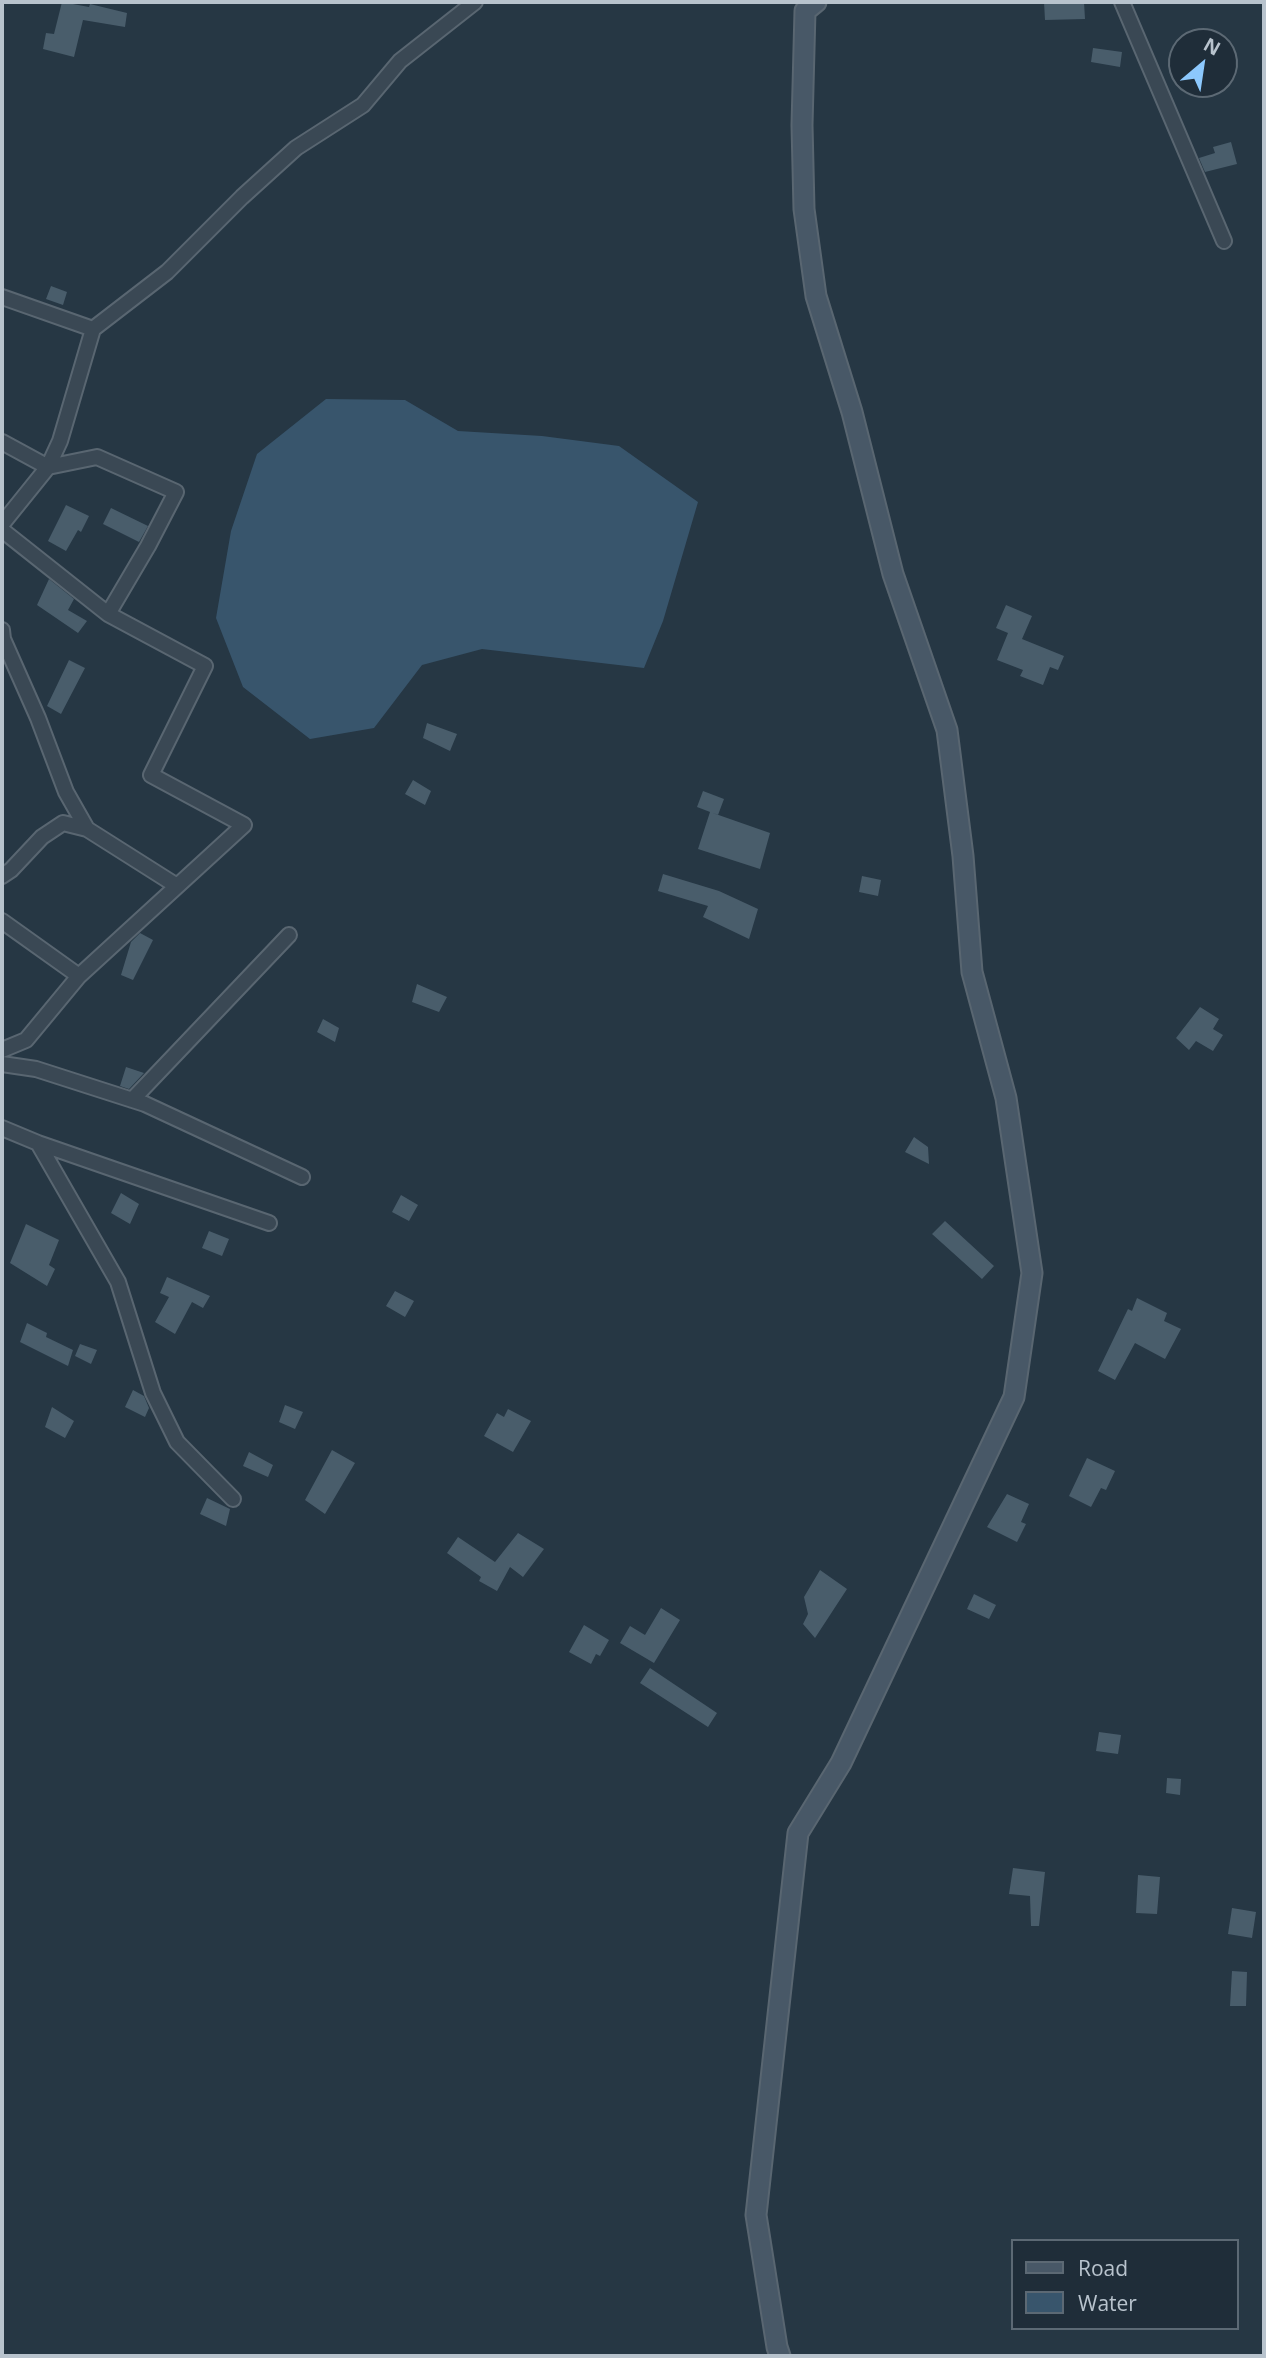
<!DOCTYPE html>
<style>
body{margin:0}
#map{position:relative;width:1266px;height:2358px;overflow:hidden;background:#263744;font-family:"Open Sans",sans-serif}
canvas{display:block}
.frame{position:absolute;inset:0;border:4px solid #b8c3cd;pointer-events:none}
.legend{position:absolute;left:1011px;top:2239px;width:228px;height:91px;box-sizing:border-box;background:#1f2d39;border:2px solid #5c6974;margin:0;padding:9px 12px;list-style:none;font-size:21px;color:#b8c3cd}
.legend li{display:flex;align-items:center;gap:14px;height:35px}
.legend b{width:35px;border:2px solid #5c6974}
.north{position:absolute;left:1168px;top:28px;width:70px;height:70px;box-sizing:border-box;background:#1f2d39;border:2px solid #5c6974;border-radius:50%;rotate:29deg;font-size:19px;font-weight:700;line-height:28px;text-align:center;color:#b8c3cd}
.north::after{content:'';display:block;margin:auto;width:24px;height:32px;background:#8cc8fd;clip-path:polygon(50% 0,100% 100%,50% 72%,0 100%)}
</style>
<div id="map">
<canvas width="1266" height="2358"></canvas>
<div class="frame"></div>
<ul class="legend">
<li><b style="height:9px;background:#485867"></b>Road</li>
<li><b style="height:19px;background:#38556c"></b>Water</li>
</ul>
<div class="north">N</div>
</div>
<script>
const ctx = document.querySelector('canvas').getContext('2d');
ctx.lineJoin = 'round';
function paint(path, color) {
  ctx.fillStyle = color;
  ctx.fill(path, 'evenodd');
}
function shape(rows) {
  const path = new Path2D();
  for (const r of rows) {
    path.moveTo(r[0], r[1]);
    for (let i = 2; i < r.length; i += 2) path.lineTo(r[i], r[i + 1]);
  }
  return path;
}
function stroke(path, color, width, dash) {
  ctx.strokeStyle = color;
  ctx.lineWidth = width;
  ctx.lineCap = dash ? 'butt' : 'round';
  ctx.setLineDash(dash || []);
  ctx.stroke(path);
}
const water = shape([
 [326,399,405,400,458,431,542,436,619,446,698,502,663,621,644,668,482,649,422,665,374,728,310,739,243,687,216,618,231,531,257,454]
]);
const building = shape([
 [62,2,89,7,90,4,127,13,125,27,83,20,74,57,43,49,46,33,54,34],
 [1044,2,1084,2,1085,19,1045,20],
 [1093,48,1122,52,1120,67,1091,62],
 [1231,142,1237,164,1205,172,1199,158,1215,153,1213,147],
 [51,286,67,292,63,305,46,299],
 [66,505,89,516,81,532,78,530,66,551,48,541],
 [111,508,148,526,139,542,103,524],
 [49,579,74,599,68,610,87,621,78,633,37,605],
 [1006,605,1032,616,1022,639,1064,656,1058,670,1050,667,1043,685,1020,676,1023,670,997,660,1008,633,996,628],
 [69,660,85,668,61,714,47,706],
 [427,723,457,734,450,751,423,738],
 [413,780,431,791,425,805,405,794],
 [703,791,724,799,718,815,697,807],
 [710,812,770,833,760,869,698,849],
 [663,874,719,891,758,909,749,939,703,917,708,906,658,891],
 [862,876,881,880,878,896,859,892],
 [140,933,153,940,133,980,121,975,131,942],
 [417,984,447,997,439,1012,412,1002],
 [1200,1007,1219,1019,1213,1029,1223,1035,1213,1051,1196,1041,1189,1050,1176,1038],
 [323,1019,339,1028,335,1042,317,1032],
 [126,1067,144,1073,129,1089,120,1086],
 [914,1137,928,1147,929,1164,905,1152],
 [121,1193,139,1204,130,1224,111,1213],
 [401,1195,418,1205,409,1221,392,1212],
 [945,1221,994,1266,982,1279,932,1234],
 [26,1224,59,1240,49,1265,55,1269,47,1286,10,1263],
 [209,1231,229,1239,222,1256,202,1248],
 [167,1277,210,1296,203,1308,192,1302,175,1334,155,1322,169,1297,160,1293],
 [395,1291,414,1301,405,1317,386,1306],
 [1137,1298,1167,1313,1164,1321,1181,1329,1165,1359,1135,1343,1115,1380,1098,1371,1128,1309,1132,1311],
 [27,1323,47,1333,46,1337,73,1350,68,1366,20,1342],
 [80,1344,97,1350,91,1364,75,1356],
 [133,1390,144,1396,149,1408,145,1417,125,1407],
 [285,1405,303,1412,295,1429,279,1422],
 [52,1407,74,1421,65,1438,45,1427],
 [508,1409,531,1421,513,1452,484,1436,497,1413,504,1417],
 [332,1450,355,1463,325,1514,305,1500],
 [249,1452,273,1465,268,1477,243,1466],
 [1087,1458,1115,1471,1106,1490,1101,1488,1091,1507,1069,1496],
 [1007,1494,1029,1504,1021,1522,1026,1524,1017,1542,987,1527],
 [207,1498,230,1509,226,1526,200,1514],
 [518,1533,544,1549,523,1577,510,1567,497,1591,479,1581,481,1577,447,1553,458,1537,495,1562],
 [820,1570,847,1589,815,1638,803,1624,808,1614,804,1597],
 [974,1594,996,1605,989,1619,967,1609],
 [661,1608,680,1620,654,1663,620,1643,630,1626,645,1635],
 [584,1625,609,1640,600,1656,596,1654,591,1664,569,1652],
 [650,1668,717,1713,708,1727,640,1683],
 [1099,1732,1121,1735,1118,1754,1096,1751],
 [1167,1778,1181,1779,1180,1795,1166,1793],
 [1013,1868,1045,1872,1039,1926,1031,1926,1030,1896,1009,1894],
 [1138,1875,1160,1877,1157,1914,1136,1913],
 [1232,1908,1256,1912,1252,1938,1228,1934],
 [1232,1971,1247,1972,1246,2006,1230,2006]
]);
const street = shape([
 [1122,2,1224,241],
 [2,297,93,329],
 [2,442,48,467,97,457,176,492,148,546,108,614,205,666,151,775,244,825,79,976,26,1040,2,1050],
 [2,524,48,467,60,441,93,329,167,272,242,197,296,148,363,105,400,61,475,2],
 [2,530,108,614],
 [2,630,3,639,38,718,66,792,87,829,177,886],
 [2,876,11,870,42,837,63,823,87,829],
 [2,921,79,976],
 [2,1064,36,1069,145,1104,302,1177],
 [132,1100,289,935],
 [2,1128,38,1143,118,1282,153,1393,177,1442,233,1499],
 [38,1143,269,1223]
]);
const secondary = shape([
 [780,2356,777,2347,756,2215,798,1833,841,1763,1014,1397,1032,1273,1006,1098,972,972,963,856,947,730,893,574,852,412,816,296,804,209,802,125,805,11,816,2]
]);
paint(water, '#38556c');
paint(building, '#495d6b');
stroke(street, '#596671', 18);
stroke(secondary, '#596671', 23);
stroke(street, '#3a4854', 14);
stroke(secondary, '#485867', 19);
</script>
